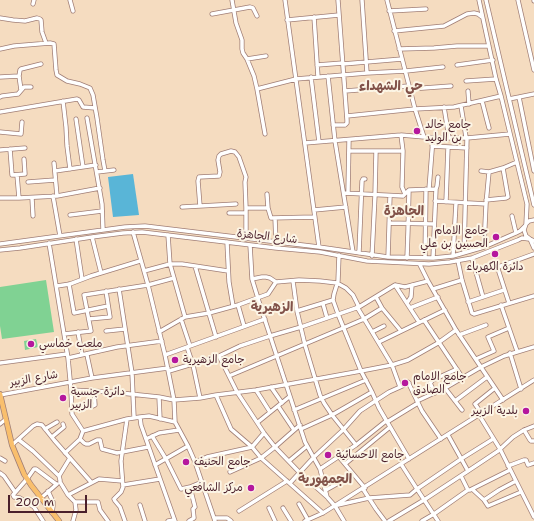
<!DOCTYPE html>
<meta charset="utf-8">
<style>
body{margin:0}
#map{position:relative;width:534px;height:521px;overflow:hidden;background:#f5dcc0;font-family:"Shantell Sans",sans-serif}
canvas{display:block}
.scale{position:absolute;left:8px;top:495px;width:79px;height:18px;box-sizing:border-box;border:2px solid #4a1f2b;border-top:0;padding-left:5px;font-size:12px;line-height:14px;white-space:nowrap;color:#4a1f2b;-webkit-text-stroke:3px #fcf5e5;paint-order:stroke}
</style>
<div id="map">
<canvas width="534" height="521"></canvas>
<div class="scale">200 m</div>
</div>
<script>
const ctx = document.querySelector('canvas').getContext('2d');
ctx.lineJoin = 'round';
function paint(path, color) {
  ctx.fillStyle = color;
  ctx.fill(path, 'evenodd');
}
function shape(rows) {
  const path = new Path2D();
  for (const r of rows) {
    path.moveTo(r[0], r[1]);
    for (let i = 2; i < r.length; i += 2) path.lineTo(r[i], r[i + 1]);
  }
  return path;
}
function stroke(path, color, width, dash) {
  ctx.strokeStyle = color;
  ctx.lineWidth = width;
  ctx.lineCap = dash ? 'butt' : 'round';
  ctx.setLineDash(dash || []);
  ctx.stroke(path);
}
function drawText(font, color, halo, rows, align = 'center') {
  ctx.font = font + ' "Shantell Sans","Playpen Sans Arabic",sans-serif';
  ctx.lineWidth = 4;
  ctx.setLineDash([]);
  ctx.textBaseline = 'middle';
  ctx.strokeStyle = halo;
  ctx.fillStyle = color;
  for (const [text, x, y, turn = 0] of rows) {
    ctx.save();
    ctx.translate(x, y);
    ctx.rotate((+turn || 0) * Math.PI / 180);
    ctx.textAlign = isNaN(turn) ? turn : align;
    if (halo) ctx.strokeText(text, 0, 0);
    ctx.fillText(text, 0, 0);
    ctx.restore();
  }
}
const green = shape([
 [46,280,54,332,2,339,0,326,0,287],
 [36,339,38,347,25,350,24,341]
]);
const water = shape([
 [133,174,139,215,113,217,108,177]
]);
const minor = shape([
 [70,0,73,11],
 [232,0,236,23,242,40,242,49,243,53,247,59,254,76,257,89,296,79,367,73,406,71,443,67],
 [285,0,319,247],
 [362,0,367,73],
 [387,0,415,109,424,137,439,138,467,138,510,134],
 [479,0,496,79,501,96,527,204,526,224],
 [486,0,534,205],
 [518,0,534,70],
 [534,0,534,1],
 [33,4,34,0],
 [389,11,426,9],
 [212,14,250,7,253,8,257,16],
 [314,17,318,77],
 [0,18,13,20,25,21,37,18,40,19,41,20,42,32,46,43],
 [287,20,339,15],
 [394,31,444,26,467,14,474,13,478,14,482,17],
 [0,49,14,46,50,43,54,44,56,70,57,75,67,81,80,84,90,88,93,95,97,118,103,160,105,171],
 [399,49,434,48,457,46,489,46],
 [247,59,266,56],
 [343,64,402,59],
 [317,65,343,63],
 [457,65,493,60],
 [328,76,335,141,353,252],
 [0,77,19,76],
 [311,77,319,142],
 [466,81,496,79],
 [257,89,265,134],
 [410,89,451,86],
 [21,90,19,76,20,70,21,69,41,64],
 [345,91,409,86],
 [468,91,469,104],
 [0,97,2,96,18,94,24,87,31,87],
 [519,97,534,171],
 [509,99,534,94],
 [63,101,66,127,67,146,70,169],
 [482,101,489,128],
 [461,106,466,137],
 [444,107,449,138],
 [0,112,77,99,79,100,83,107,95,108],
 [347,116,415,109,454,107,501,96],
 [87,118,102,204,103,230],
 [76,119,83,167],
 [333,125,345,125,347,123,347,120,338,0],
 [0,132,21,134,22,122],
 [401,135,403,151,402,187,405,194],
 [305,143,401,135,424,137],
 [432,146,467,148],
 [10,149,12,175,25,174,24,159],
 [0,150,25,148],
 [349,151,403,151],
 [54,163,57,196],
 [55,171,96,165],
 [481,171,489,172,503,168,517,162],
 [97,172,114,170],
 [17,175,19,198],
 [28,182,55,180],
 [429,189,433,138],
 [344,193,403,196,409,190,436,189],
 [348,193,349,140],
 [267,194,268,208,271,218,315,217],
 [53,196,60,236],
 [0,198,19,198,57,196,100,188],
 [32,198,33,216],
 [486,200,506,198,508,197,503,168],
 [435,201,486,204],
 [446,202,448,147],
 [200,206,198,181,199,177,219,176,220,172,218,160,219,156,221,154,231,151,235,152,239,157,246,177,245,182,246,208,246,239],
 [182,207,236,204],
 [246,208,268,208],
 [314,210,346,207],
 [229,213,246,213],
 [70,215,102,211],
 [512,216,516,233],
 [275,218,276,243],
 [534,220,529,221,526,224,524,230,526,236,530,239,534,241],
 [389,223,434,224],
 [133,232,148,285,165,355,174,400,175,422,188,446,195,462,215,521],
 [168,235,170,264,185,317],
 [92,237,101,273],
 [76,239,82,279],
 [530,239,534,248],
 [227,242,229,282,233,306],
 [49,243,68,358,71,390,72,414,83,431],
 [0,244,125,227,145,226,319,247,388,257,433,258,453,256,484,247,516,233,520,231,525,226],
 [250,245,252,279,260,305,305,442,320,469,327,497],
 [484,247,486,204,489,172],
 [0,250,20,248,92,237,123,233,142,232,276,248,320,252,367,261,429,264,450,262,472,258,518,240,522,238,529,239],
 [359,253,362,181,363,179,365,179],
 [464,253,467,138],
 [339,255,338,281,334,294,333,300,338,314,361,371,372,392,379,408,409,459],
 [372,256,375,195,376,151],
 [453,256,456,203],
 [388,257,390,196],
 [407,258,408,230,409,190],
 [425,258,426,189],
 [433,258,436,189,437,186,438,177],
 [472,258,483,297],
 [458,261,462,280,472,313,474,314,534,296],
 [420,265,428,281,456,330,503,400],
 [195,266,216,337],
 [144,271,170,264,182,264,228,271],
 [252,279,262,277,266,277,270,278,276,282],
 [293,281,297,311,305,345,320,395,324,403,332,415,356,445],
 [69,284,74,313,108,306],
 [395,285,419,322],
 [57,286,70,284,91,276,140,261],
 [119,289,132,373,134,417],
 [433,289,462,280],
 [376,297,382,308,401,331],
 [468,302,504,290],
 [407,303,411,297,412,285],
 [509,303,498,269,498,267,534,254],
 [323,304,327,318],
 [238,305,244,326],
 [501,305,517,351],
 [357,307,392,365,400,387],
 [410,308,438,297],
 [297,311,333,300],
 [89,319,110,317,106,291],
 [181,319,190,346],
 [424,320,462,377],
 [106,331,125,329],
 [78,332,82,355],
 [159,332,185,317,209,313,238,305,268,294,276,282,299,280,320,281,337,283,346,288,353,295,359,307],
 [372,332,384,326],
 [64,334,91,331,84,295,148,285,174,278],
 [459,335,486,325],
 [379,342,445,310],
 [187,347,193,365,200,398],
 [510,353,521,389],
 [87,355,92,378],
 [165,355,265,319],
 [219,356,237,392,264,433,275,447,300,473,327,497,335,506,344,521],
 [68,358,117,347,162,341],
 [476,359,494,351,488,337,509,328],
 [0,363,67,354],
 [169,371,219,356,240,346,270,336,301,327,359,307,395,285,405,287,428,281],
 [229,376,343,328,364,319,382,308],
 [408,382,422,411,441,439],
 [271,387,282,403],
 [445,388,462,410],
 [71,390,111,392,159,397,174,400,200,398,216,395,256,390,361,371,392,365,408,360,438,343,456,330],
 [256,390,270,412],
 [435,393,430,383,433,380,457,369],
 [0,395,92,378,168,368],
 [216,395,231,429,252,447,261,458,323,513],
 [159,397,160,419],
 [417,401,445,388,481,367,504,356,534,347],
 [455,401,487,377],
 [278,406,294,430],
 [72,408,93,406,95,405,94,391],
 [294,410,366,380],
 [482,414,475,404,495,388],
 [479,415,500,449,534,517],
 [140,417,141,425,175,521],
 [258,422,289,397],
 [387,422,418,403],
 [0,424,6,419],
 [45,429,57,422],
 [301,429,332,415,372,392],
 [524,430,530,440,531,441,534,441],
 [83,431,127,419,140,417,149,416,175,422],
 [448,435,468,471],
 [152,436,166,459,181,489,190,487],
 [52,437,64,427,63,424],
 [80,439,84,443,86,444,89,444,97,440,100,440,102,449,117,453,148,447],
 [146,439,159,433,179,430],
 [19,440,33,451,59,476,60,480,60,482,68,495,75,502,76,510,73,521],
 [12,445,33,426,37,424,42,425,54,440,91,482],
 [65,453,80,439,83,431],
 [339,457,365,488],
 [0,458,5,461],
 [289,461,307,446],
 [195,462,207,457,252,447,264,433],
 [345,464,390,427],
 [401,464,417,489,438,521],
 [155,465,188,446],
 [508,466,524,460,526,460,528,465,534,463],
 [320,469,356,445,386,421],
 [230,472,261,458,275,447,300,425],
 [0,473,4,476,15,492],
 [59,476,70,458],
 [461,476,468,490],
 [290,483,314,457,343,430,360,411,389,392,409,383],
 [123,485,160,479],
 [363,489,376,509,385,521],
 [472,489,484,500,488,506,521,492],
 [326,490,344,480],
 [48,491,53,502,53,506,52,513],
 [68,495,99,479,122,481],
 [41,498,57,484],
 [484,500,499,490,516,481],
 [75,502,98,502,100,510,108,521],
 [299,504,308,520],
 [140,505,145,521],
 [338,505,369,498,410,495,417,489,461,459,493,439],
 [269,508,275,521],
 [283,508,291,521],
 [239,511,287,481],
 [215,518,227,518,231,521],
 [43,521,34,507,20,498,14,497,13,495,27,479,34,469,36,469,56,484],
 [125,521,120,507,115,501,114,499,121,492,123,487,121,461,127,419],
 [168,521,174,520],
 [189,521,194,518,193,509,195,507,190,487,202,482],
 [305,521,323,513,534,380],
 [389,521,424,500,468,471,498,451,513,437,524,430,534,426],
 [422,521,434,514,468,490,470,490,510,470]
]);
const major = shape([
 [0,394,12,445,24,474,31,485,59,521]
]);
const markers = [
 [417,131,4,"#b5179e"],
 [496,237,4,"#b5179e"],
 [495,254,4,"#b5179e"],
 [31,344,4,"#b5179e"],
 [175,360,4,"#b5179e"],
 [405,383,4,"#b5179e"],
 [63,398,4,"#b5179e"],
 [526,411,4,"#b5179e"],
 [328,455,4,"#b5179e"],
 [186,462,4,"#b5179e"],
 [251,488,4,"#b5179e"]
];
const poiNames = [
 ["جامع خالد",425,125],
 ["بن الوليد",425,138],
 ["جامع الامام",488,231,"right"],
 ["الحسين بن علي",488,244,"right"],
 ["دائرة الكهرباء",495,267,"center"],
 ["ملعب خماسي",39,344],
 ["جامع الزهيرية",183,360],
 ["جامع الامام",413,377],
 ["الصادق",413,390],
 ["دائرة جنسية",71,392],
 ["الزبير",71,405],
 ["بلدية الزبير",518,411,"right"],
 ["جامع الاحسائية",336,455],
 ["جامع الحنيف",194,462],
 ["مركز الشافعي",243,488,"right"]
];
const streetNames = [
 ["شارع الجاهزة",267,237,6],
 ["شارع الزبير",34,379,-10]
];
const quarterNames = [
 ["حي الشهداء",391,87],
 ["الجاهزة",404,212],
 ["الزهيرية",272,308],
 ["الجمهورية",325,480]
];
paint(green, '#80d293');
paint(water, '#59b5d7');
stroke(minor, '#a07e76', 5);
stroke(major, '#a07e76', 6);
stroke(minor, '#fff', 3.5);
stroke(major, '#f9bf6d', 4.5);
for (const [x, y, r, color] of markers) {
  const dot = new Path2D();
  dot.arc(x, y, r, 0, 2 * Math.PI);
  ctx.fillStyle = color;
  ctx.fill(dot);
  stroke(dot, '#fcf5e5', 1.5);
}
drawText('11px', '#4a1f2b', '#fcf5e5', poiNames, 'left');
drawText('11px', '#4a1f2b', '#fcf5e5', streetNames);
drawText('bold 13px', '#825249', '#fcf5e5', quarterNames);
</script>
